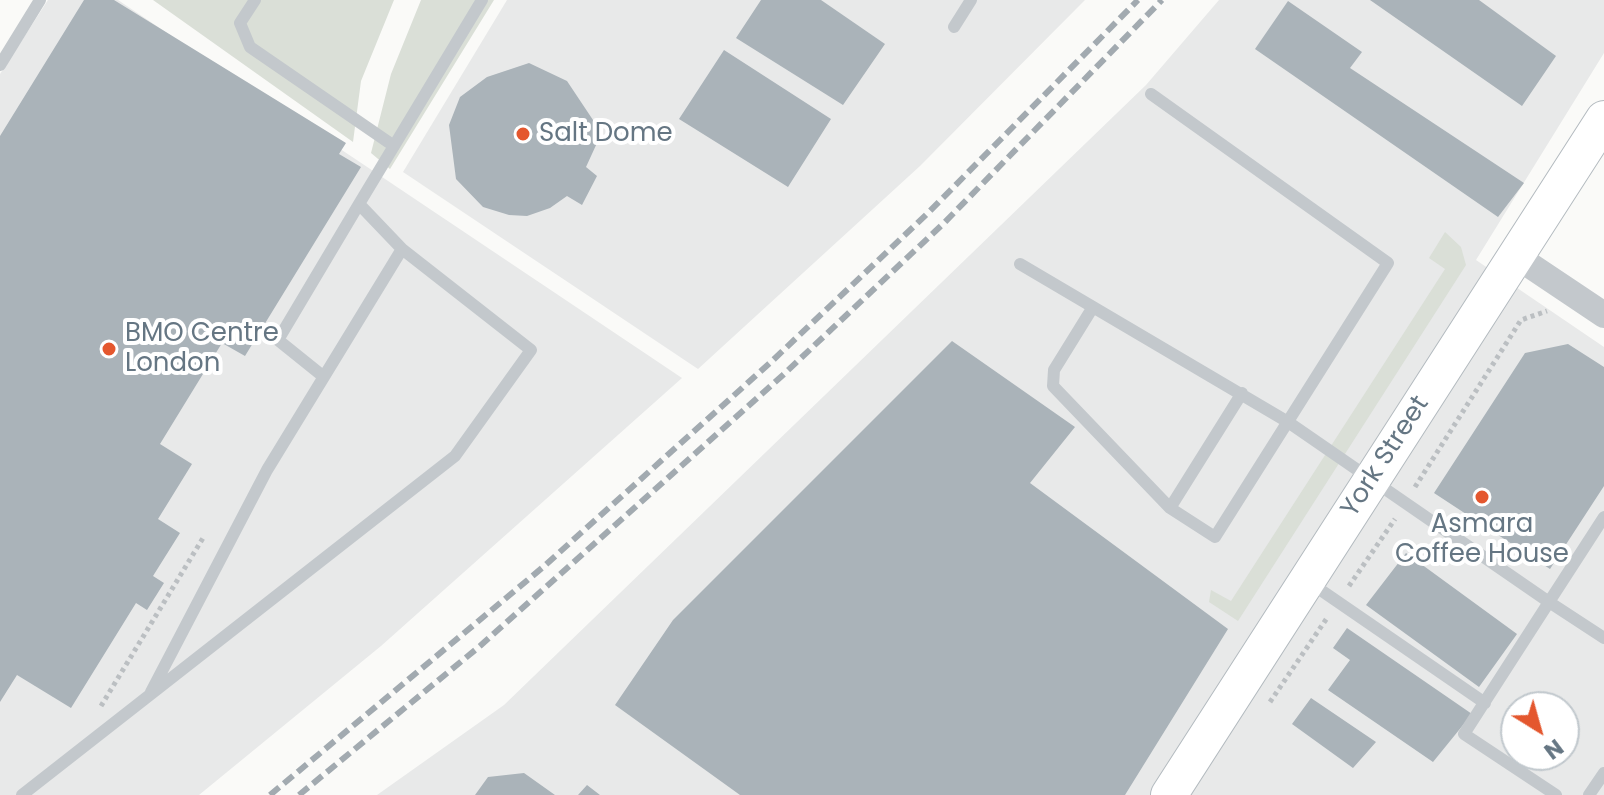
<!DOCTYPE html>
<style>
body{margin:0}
#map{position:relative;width:1604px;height:795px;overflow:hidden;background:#fafaf8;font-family:Poppins,sans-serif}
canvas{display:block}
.north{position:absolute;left:1500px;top:691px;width:80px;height:80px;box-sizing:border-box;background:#fff;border:2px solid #c1c8cd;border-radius:50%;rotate:143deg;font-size:22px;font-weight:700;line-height:32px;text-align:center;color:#657683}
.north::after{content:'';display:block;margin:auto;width:28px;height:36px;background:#e4572e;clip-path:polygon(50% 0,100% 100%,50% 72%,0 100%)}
</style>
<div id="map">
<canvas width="1604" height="795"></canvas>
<div class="north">N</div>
</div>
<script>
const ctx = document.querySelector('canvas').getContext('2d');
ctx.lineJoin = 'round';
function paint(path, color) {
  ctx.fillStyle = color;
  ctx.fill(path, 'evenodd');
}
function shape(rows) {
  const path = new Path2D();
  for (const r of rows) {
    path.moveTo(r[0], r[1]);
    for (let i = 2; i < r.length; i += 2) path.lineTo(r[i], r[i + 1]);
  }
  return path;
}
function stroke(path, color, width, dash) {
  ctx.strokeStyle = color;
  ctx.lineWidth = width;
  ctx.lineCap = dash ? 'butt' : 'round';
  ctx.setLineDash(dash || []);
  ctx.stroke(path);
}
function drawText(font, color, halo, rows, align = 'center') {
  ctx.font = font + ' Poppins,sans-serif';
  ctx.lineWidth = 8;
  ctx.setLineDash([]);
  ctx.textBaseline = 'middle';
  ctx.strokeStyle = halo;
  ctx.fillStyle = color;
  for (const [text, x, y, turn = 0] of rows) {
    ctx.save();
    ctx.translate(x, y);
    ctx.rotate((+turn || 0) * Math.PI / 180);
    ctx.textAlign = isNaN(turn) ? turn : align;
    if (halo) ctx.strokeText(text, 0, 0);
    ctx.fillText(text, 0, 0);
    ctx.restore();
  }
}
const built = shape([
 [48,0,118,0,682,378,381,646,199,795,0,795,0,74],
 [507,0,1085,0,920,166,698,369,403,172],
 [1219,0,1604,0,1604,53,1476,260,1604,347,1604,795,377,795,504,705,1146,85],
 [1516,707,1564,707,1564,755,1516,755]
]);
const green = shape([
 [153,0,394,0,361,81,353,142],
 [421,0,494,0,390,169,371,153,391,74],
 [1445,232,1461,247,1466,265,1238,621,1209,602,1211,590,1231,601,1445,269,1429,258]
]);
const building = shape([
 [84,0,114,0,346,143,339,154,361,167,245,356,222,343,160,444,192,464,158,519,180,533,153,576,164,583,147,610,136,603,71,708,17,675,0,702,0,136],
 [761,0,821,0,885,44,843,105,736,38],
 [1370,0,1479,0,1556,56,1522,106],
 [1288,1,1362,52,1350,68,1524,183,1498,217,1255,49],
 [724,50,831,119,788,187,679,119],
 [529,63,567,81,593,120,597,143,586,167,597,176,582,205,567,196,550,208,527,216,509,215,483,207,456,179,449,125,460,97,487,77],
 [952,341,1075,427,1030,483,1228,629,1125,795,740,795,615,705,673,620],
 [1568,344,1604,367,1604,486,1550,569,1434,493,1525,353],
 [1406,553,1517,634,1479,687,1366,605],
 [1347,628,1472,714,1433,762,1328,690,1350,660,1333,648],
 [1311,698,1376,742,1353,768,1292,724],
 [524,773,555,795,475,795,488,777],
 [587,785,600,795,578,795]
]);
const path = shape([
 [1415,487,1521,320,1547,311],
 [1349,586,1395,519],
 [1270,702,1327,618],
 [101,706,203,538]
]);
const lane = shape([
 [255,0,240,23,250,47,394,146],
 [954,27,971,0],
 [0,65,40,0],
 [402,249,359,204,482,0],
 [1020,264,1288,422,1549,602,1604,517],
 [1093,307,1054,370,1053,386,1170,508,1215,537,1388,263,1151,94],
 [324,377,278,340,359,204],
 [1170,508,1242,393],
 [1309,582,1485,703],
 [22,795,455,456,531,350,402,249,267,470,151,692],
 [1556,795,1464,734,1549,602,1604,638],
 [1589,795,1604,773]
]);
const street = shape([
 [1516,256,1604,315]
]);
const secondary = shape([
 [1169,795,1604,119]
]);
const rail = shape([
 [270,795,542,568,771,362,928,213,1138,0],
 [299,795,480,646,783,375,945,222,1162,0]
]);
const markers = [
 [523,134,8,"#e4572e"],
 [109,349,8,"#e4572e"],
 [1482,497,8,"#e4572e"]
];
const poiNames = [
 ["Salt Dome",539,134],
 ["BMO Centre",125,334],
 ["London",125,364],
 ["Asmara",1482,525,"center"],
 ["Coffee House",1482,555,"center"]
];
const streetNames = [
 ["York Street",1386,457,-57]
];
paint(built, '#e8e9e9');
paint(green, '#dadfd7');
paint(building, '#aab3b9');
stroke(secondary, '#b3babf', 38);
stroke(path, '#bbbfc2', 5, [4, 4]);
stroke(lane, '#c3c8cc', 12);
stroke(street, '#c3c8cc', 26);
stroke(secondary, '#fff', 36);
stroke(rail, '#a2aab0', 6, [12, 6]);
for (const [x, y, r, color] of markers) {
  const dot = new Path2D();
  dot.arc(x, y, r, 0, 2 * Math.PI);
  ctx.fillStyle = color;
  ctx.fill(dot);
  stroke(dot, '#fff', 3);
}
drawText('26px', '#657683', '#fff', poiNames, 'left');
drawText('26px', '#657683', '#fff', streetNames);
</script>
